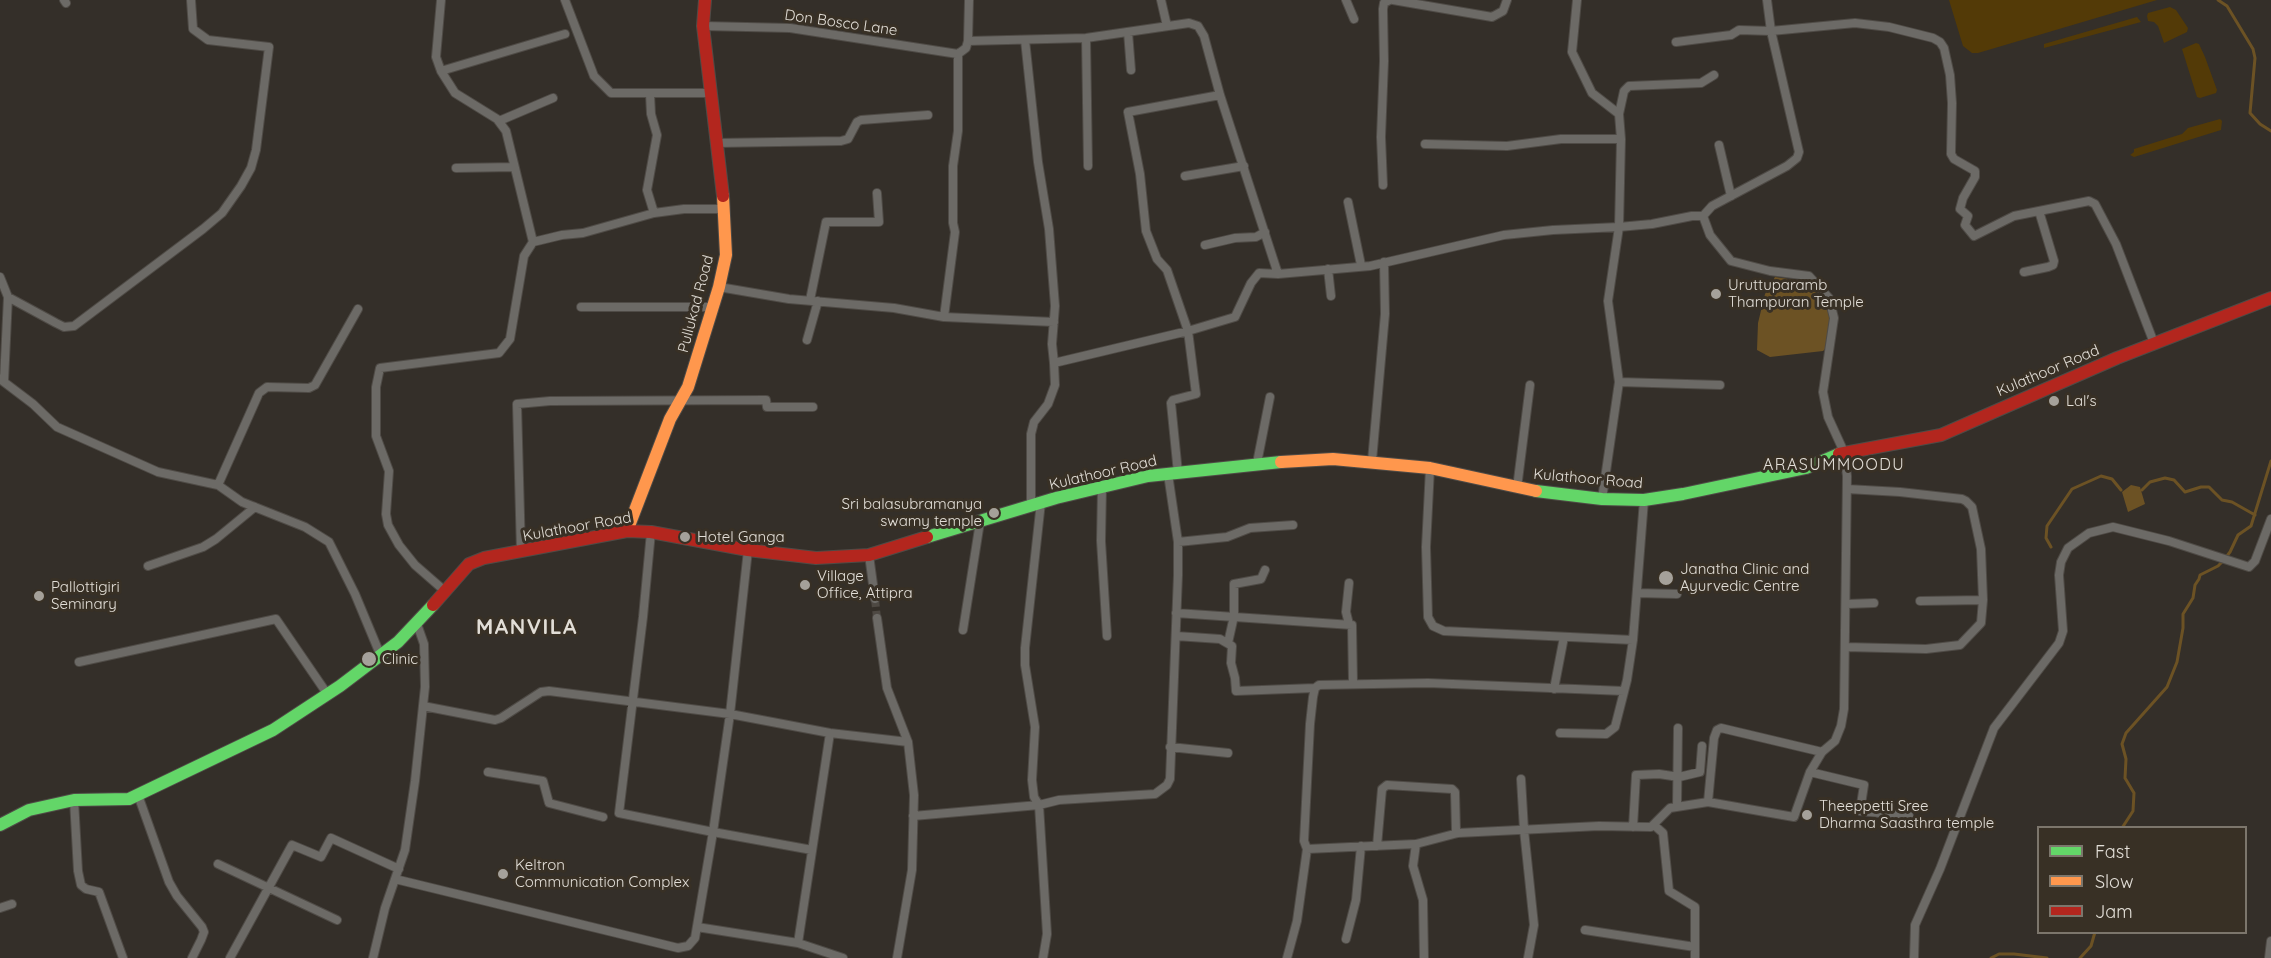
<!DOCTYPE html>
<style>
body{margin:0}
#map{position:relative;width:2271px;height:958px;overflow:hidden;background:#342f29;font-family:Quicksand,sans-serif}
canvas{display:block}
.legend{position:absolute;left:2037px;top:826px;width:210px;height:108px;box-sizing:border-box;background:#383025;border:2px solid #7c766c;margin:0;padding:8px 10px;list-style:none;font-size:18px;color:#e2ded7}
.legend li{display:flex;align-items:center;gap:12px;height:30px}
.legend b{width:30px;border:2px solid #7c766c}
</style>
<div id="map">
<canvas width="2271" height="958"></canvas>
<ul class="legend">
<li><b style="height:8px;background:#63d668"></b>Fast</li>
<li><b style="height:8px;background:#ff974d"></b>Slow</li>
<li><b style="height:8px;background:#b3261e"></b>Jam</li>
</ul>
</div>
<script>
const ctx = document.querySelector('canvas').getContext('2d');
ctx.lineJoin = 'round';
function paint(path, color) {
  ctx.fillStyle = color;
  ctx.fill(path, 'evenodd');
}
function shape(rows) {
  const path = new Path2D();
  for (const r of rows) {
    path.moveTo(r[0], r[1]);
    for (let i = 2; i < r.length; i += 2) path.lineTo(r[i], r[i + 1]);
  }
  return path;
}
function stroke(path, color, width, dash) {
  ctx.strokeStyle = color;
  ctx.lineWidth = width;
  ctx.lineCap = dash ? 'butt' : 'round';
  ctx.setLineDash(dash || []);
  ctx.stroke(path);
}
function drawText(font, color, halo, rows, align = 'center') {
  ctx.font = font + ' Quicksand,sans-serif';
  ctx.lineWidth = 6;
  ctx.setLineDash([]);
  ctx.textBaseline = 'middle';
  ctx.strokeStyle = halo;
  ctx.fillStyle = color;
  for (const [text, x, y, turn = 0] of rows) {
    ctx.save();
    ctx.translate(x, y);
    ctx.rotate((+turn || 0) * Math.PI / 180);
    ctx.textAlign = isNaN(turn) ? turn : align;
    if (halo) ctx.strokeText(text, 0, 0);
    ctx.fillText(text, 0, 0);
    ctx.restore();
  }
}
const green = shape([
 [1949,0,2157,0,1978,53,1972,53,1963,46],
 [2170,7,2176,10,2188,28,2187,32,2164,43,2158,26,2154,22,2148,21,2147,16,2148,13],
 [2137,17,2141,22,2044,48,2044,44],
 [2196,43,2199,44,2205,57,2217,90,2216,93,2200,98,2197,97,2182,49],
 [2220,119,2222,121,2221,130,2134,157,2130,155,2134,152,2134,149,2182,134,2188,128]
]);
const water = shape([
 [1775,277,1808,282,1826,301,1831,325,1829,345,1823,351,1770,357,1757,350,1758,323,1765,294],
 [2131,485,2140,487,2145,504,2128,512,2122,492]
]);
const stream = shape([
 [2218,0,2227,6,2253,49,2255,58,2250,113,2260,124,2271,131],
 [2142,490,2150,482,2165,478,2174,480,2185,492,2201,487,2209,487,2222,500,2232,502,2255,515],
 [2051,547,2046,538,2047,526,2072,489,2101,476,2112,479,2121,490],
 [2122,828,2133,811,2134,793,2125,778,2126,759,2122,744,2126,733,2167,687,2177,662,2183,628,2183,614,2193,598,2195,585,2199,579,2200,575,2218,566,2223,561,2230,552,2238,535,2251,526,2271,461],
 [1991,958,1999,954,2014,954,2047,958],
 [2080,958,2091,946,2095,932]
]);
const streetTunnel = shape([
 [875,599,877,618]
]);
const street = shape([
 [64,0,66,3],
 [441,0,436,57,441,71,455,93,497,119,506,131,533,242],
 [565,0,594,76,611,93,710,93],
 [969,0,968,41,1086,38,1189,23,1198,26,1204,36,1220,95,1278,274,1259,273,1251,283,1235,317,1188,331,1054,363,1055,385,1048,404,1034,422,1031,434,1031,505],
 [1161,0,1167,26],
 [1346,0,1354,19],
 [1393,0,1492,17,1503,11,1507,0],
 [1577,0,1572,52,1592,93,1619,114,1621,139,1619,227,1608,301,1619,382,1602,499],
 [703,26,790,28,958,54,966,48,968,41],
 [1128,32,1131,70],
 [1086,38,1088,166],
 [1025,40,1038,162,1049,229,1055,306,1052,344,1054,363],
 [1676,42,1731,35,1739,30,1771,31,1855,23,1889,27,1933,38,1940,42,1944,48,1950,75,1952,103,1951,154,1954,159,1975,171,1975,177,1963,198,1960,209,1968,216,1965,225,1974,236,2014,216,2089,201,2095,204,2116,244,2154,343],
 [441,71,565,34],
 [650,94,651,114,657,135,647,190,654,213],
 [1619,114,1624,91,1629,86,1701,83,1714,75],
 [499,121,553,98],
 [716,143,841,141,848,139,857,122,861,120,928,115],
 [1425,144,1507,146,1561,139,1621,139],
 [1719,145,1731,196],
 [456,168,514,167],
 [1185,176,1244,166],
 [1383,185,1381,137,1384,61,1383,9,1384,3,1390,0],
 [1348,202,1361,265],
 [1703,216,1712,206,1787,166,1797,158,1799,152,1771,31,1767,0],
 [1205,245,1235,238,1256,237,1265,232],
 [1328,269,1331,296],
 [2024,272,2048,267,2053,265,2054,261,2039,211],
 [1278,274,1370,266,1504,235,1553,230,1619,227,1652,224,1692,216,1703,216,1710,235,1731,261,1770,271,1809,276,1829,298,1834,318,1823,392,1828,417,1844,452,1847,476,1844,709,1841,726,1835,741,1822,752,1810,772,1794,817,1708,802,1670,808,1651,827,1599,826,1458,833,1416,844],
 [0,277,8,297,4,381],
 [719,287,789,299,894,308,944,317,1054,322],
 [8,297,56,323,64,327,74,326,203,229,222,213,241,186,251,168,256,150,269,47,208,40,193,29,191,0],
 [810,300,826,222,879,222,877,193],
 [581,307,713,307],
 [944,317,955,232,953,223,953,166,958,131,958,54],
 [807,340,818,301],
 [0,379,33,404,57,427,158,472,218,485,242,502,305,527,329,542,355,594,380,654],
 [1619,382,1720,385],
 [1372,461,1385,314,1384,262],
 [1257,463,1270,397],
 [1430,468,1426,547,1428,617,1433,626,1444,631,1633,640],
 [1178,473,1171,403,1173,400,1196,394,1188,331,1167,270,1157,259,1146,231,1140,174,1128,112,1220,95],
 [218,485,259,393,267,387,309,388,315,385,358,309],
 [1102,487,1101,541,1107,636],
 [1517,488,1530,385],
 [1041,502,1025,648,1025,665,1035,727,1032,780,1034,797,1039,805,1059,800,1155,794,1167,785,1170,779,1178,575,1178,542,1168,474],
 [651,532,643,617,619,813,713,832,730,714,748,550],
 [1178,542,1227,537,1250,528,1293,525],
 [521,552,517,404,550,401,766,400,767,407,813,407],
 [869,555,875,599],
 [148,566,203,547,216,539,255,507],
 [446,592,415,565,399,545,388,525,386,514,389,471,376,436,376,387,380,368,499,353,510,339,524,256,533,242,562,235,583,233,654,213,684,209,725,209],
 [1637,593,1677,594],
 [1920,601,1983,600],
 [1847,604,1874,603],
 [1176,613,1352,625,1353,683],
 [877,618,887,688,908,742,914,795,912,870,897,958],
 [1349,624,1346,612,1349,583],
 [963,630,980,522],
 [1176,636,1220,639,1232,646,1231,663,1235,678,1236,691,1315,688],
 [1228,643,1234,616,1234,584,1261,579,1265,570],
 [1845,647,1926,649,1960,645,1981,623,1983,600,1981,549,1972,507,1966,501,1962,499,1900,492,1847,489],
 [79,662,276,619,328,695],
 [1554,689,1564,637],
 [423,706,495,720,501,718,541,692,549,691,730,714,830,733,908,742],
 [1560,733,1606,734,1615,727,1627,680,1633,640,1644,500],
 [1170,747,1228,753],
 [488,772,543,781,549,803,603,817],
 [1810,772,1864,785,1860,811,1909,816],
 [1521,779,1524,830,1534,925,1528,958],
 [138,795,169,882,177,896,202,927,204,932,201,940,192,958],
 [74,800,78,871,81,885,86,889,99,892,123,958],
 [1708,802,1714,738,1717,730,1721,728,1822,752],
 [1677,807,1678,728],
 [913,816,1039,805,1047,934,1043,958],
 [1654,825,1663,833,1669,891,1695,907,1695,947],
 [1633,827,1636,775,1659,774,1679,777,1700,772,1702,746],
 [1377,846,1382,789,1387,785,1452,789,1455,792,1456,831,1458,833],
 [1307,849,1304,841,1310,724,1313,697,1315,688,1319,685,1428,683,1624,691],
 [218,864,337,920],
 [395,879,678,948,688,946,695,938,713,832,812,850],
 [0,908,12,904],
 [697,927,798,943,843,958],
 [1585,930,1695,947,1695,958],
 [1346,939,1356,900,1361,846],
 [798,943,830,733],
 [230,958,292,845,321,857,331,838,399,869],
 [373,958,385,908,405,850,415,781,425,687,424,644,417,624],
 [1287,958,1297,921,1307,849,1416,844,1413,866,1423,900,1424,958],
 [1914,958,1915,925,1940,869,1994,728,2059,643,2063,631,2059,575,2061,562,2068,548,2089,533,2113,527,2169,541,2249,567,2255,561,2271,519],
 [2269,958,2271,941]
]);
const fast = shape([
 [1536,491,1602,499,1644,500,1683,494,1806,468,1839,454],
 [927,537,1056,498,1148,476,1281,462],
 [0,825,29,810,74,800,129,799,273,730,340,686,398,642,433,605]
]);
const slow = shape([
 [1281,462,1333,459,1430,468,1536,491],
 [627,531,670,419,688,387,719,287,726,255,723,196]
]);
const jam = shape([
 [705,0,703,26,723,196],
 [1839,454,1941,435,2117,358,2271,298],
 [433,605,469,564,484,558,627,531,651,532,748,550,816,558,869,555,927,537]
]);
const markers = [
 [1716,294,6,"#a5a19a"],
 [2054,401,6,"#a5a19a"],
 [994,513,6,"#a5a19a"],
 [685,537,6,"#a5a19a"],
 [1666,578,8,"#a5a19a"],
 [805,585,6,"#a5a19a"],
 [39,596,6,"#a5a19a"],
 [369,659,8,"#a5a19a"],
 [1807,815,6,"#a5a19a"],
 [503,874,6,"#a5a19a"]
];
const streetNames = [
 ["Don Bosco Lane",841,23,8],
 ["Pullukad Road",696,304,-75],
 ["Kulathoor Road",2048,371,-23],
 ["Kulathoor Road",1103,473,-13],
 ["Kulathoor Road",1588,479,5],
 ["Kulathoor Road",577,527,-10]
];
const poiNames = [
 ["Uruttuparamb",1728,285],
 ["Thampuran Temple",1728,302],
 ["Lal's",2066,401],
 ["Sri balasubramanya",982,504,"right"],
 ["swamy temple",982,521,"right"],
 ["Hotel Ganga",697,537],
 ["Janatha Clinic and",1680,569],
 ["Ayurvedic Centre",1680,586],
 ["Village",817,576],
 ["Office, Attipra",817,593],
 ["Pallottigiri",51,587],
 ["Seminary",51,604],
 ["Clinic",382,659],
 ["Theeppetti Sree",1819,806],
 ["Dharma Saasthra temple",1819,823],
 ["Keltron",515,865],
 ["Communication Complex",515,882]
];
const neighbourhoodNames = [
 ["ARASUMMOODU",1834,465]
];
const districtNames = [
 ["MANVILA",527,628]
];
paint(green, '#533a07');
paint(water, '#6c5224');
stroke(stream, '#6c5224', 3);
stroke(streetTunnel, '#4e4943', 8, [8, 4]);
stroke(street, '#4f4b46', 10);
stroke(fast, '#4f4b46', 14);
stroke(slow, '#4f4b46', 14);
stroke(jam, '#4f4b46', 14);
stroke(street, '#6c6a66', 8);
stroke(fast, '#63d668', 12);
stroke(slow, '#ff974d', 12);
stroke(jam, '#b3261e', 12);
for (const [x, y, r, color] of markers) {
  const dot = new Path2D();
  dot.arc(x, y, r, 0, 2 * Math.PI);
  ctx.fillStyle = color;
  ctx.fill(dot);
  stroke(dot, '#383025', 2);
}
drawText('15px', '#e2ded7', '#383025', streetNames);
drawText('15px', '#e2ded7', '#383025', poiNames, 'left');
ctx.letterSpacing = '1.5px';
drawText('16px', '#e2ded7', '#383025', neighbourhoodNames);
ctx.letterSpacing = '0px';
ctx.letterSpacing = '1.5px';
drawText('bold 21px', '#e2ded7', '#383025', districtNames);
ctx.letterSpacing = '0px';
</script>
